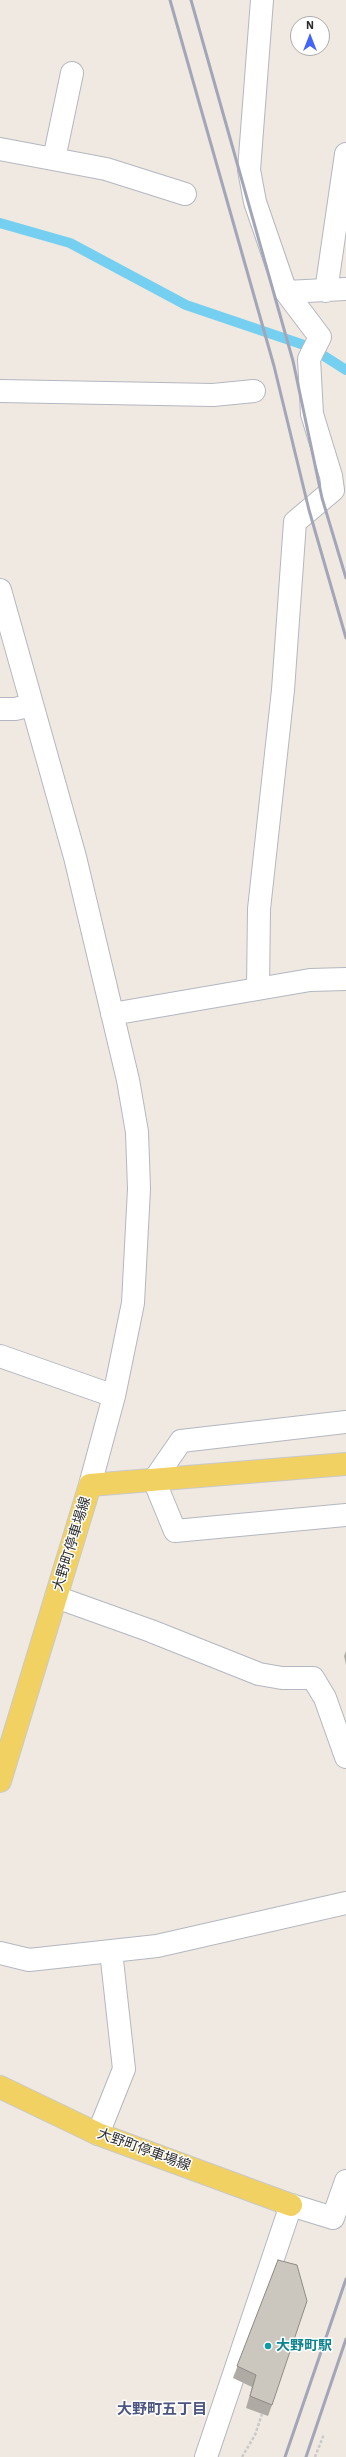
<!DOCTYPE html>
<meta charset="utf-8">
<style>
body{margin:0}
#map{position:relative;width:346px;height:2457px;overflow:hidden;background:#efe9e1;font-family:"IBM Plex Sans",sans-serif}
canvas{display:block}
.north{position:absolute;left:290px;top:16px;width:40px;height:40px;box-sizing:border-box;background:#fff;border:1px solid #ababab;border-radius:50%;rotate:0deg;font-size:11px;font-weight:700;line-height:16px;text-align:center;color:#2e2e2e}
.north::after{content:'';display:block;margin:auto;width:14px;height:18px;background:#4264fb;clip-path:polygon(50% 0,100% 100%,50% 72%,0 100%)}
</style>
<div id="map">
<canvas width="346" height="2457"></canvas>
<div class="north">N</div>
</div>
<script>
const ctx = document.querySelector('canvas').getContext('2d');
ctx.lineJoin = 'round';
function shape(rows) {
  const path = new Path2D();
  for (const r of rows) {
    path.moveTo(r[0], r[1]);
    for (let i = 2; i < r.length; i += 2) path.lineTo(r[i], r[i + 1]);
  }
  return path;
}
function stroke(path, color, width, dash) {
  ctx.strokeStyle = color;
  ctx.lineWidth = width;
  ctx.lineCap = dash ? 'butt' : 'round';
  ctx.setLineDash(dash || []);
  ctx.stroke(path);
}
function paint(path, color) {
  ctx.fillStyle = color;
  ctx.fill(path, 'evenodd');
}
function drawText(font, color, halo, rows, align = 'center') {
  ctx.font = font + ' "IBM Plex Sans","Noto Sans JP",sans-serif';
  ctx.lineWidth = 3;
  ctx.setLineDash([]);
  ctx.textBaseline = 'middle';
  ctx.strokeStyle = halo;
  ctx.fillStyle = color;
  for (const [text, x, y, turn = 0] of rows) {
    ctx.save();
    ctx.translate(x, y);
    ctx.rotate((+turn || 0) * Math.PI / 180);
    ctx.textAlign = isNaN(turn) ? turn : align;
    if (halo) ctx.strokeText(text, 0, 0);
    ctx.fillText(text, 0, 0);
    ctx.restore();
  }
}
const stream = shape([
 [0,223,70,243,186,305,310,347,346,370]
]);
const path = shape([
 [242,2457,255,2435,262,2414],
 [315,2457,324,2434]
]);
const minor = shape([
 [262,0,249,170,255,202,286,292,346,289],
 [0,149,106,169,185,194],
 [54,159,72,73],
 [326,291,346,154],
 [0,391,213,395,254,391],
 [0,590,75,857,128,1080,137,1132,139,1189,133,1303,114,1396,90,1485],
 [0,709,15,709,32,705],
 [258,988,259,909,283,690,295,522,333,490,331,476,312,414,309,359,320,337,286,292],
 [112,1014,310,980,346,979],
 [0,1356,114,1396],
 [346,1422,181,1441,154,1480,175,1531,346,1515],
 [56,1597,151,1631,259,1674,282,1678,313,1678,325,1698,346,1757],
 [0,1953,29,1960,157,1946,346,1903],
 [98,2134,124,2069,111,1951],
 [206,2457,291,2205,333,2218,346,2181]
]);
const major = shape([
 [0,1781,90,1485,346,1464],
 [0,2087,98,2134,291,2205]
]);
const rail = shape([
 [170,0,274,366,309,510,346,638],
 [191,0,293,361,322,498,346,578],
 [285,2457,346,2279],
 [306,2457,346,2339]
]);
const wall = shape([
 [346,1651,346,1665,344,1656],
 [278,2260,272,2405,268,2416,246,2408,252,2387,233,2378]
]);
const building = shape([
 [278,2260,297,2265,307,2301,272,2405,250,2396,256,2375,237,2366,278,2260]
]);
const markers = [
 [268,2346,4,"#0f9aa8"]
];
const streetNames = [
 ["大野町停車場線",72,1544,-73],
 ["大野町停車場線",144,2150,20]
];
const cultureNames = [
 ["大野町駅",276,2346]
];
const neighbourhoodNames = [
 ["大野町五丁目",162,2410]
];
stroke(stream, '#75cff0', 10);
stroke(minor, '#b4b7c1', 24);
stroke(major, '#c9c9c9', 24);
stroke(path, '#c9c9c9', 2.5, [3, 2]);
stroke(minor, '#fff', 22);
stroke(major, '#f2d163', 22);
stroke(rail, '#a3a6b8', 3);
paint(wall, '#afaba4');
paint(building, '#cbc7bf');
stroke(building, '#8e8b86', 1);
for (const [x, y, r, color] of markers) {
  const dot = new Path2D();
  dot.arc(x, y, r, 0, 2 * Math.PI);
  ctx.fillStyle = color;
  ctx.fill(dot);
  stroke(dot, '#fff', 1.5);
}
drawText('14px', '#2e2e2e', '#fff', streetNames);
drawText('bold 14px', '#0d838f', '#fff', cultureNames, 'left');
drawText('bold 15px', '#4d5680', '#fff', neighbourhoodNames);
</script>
